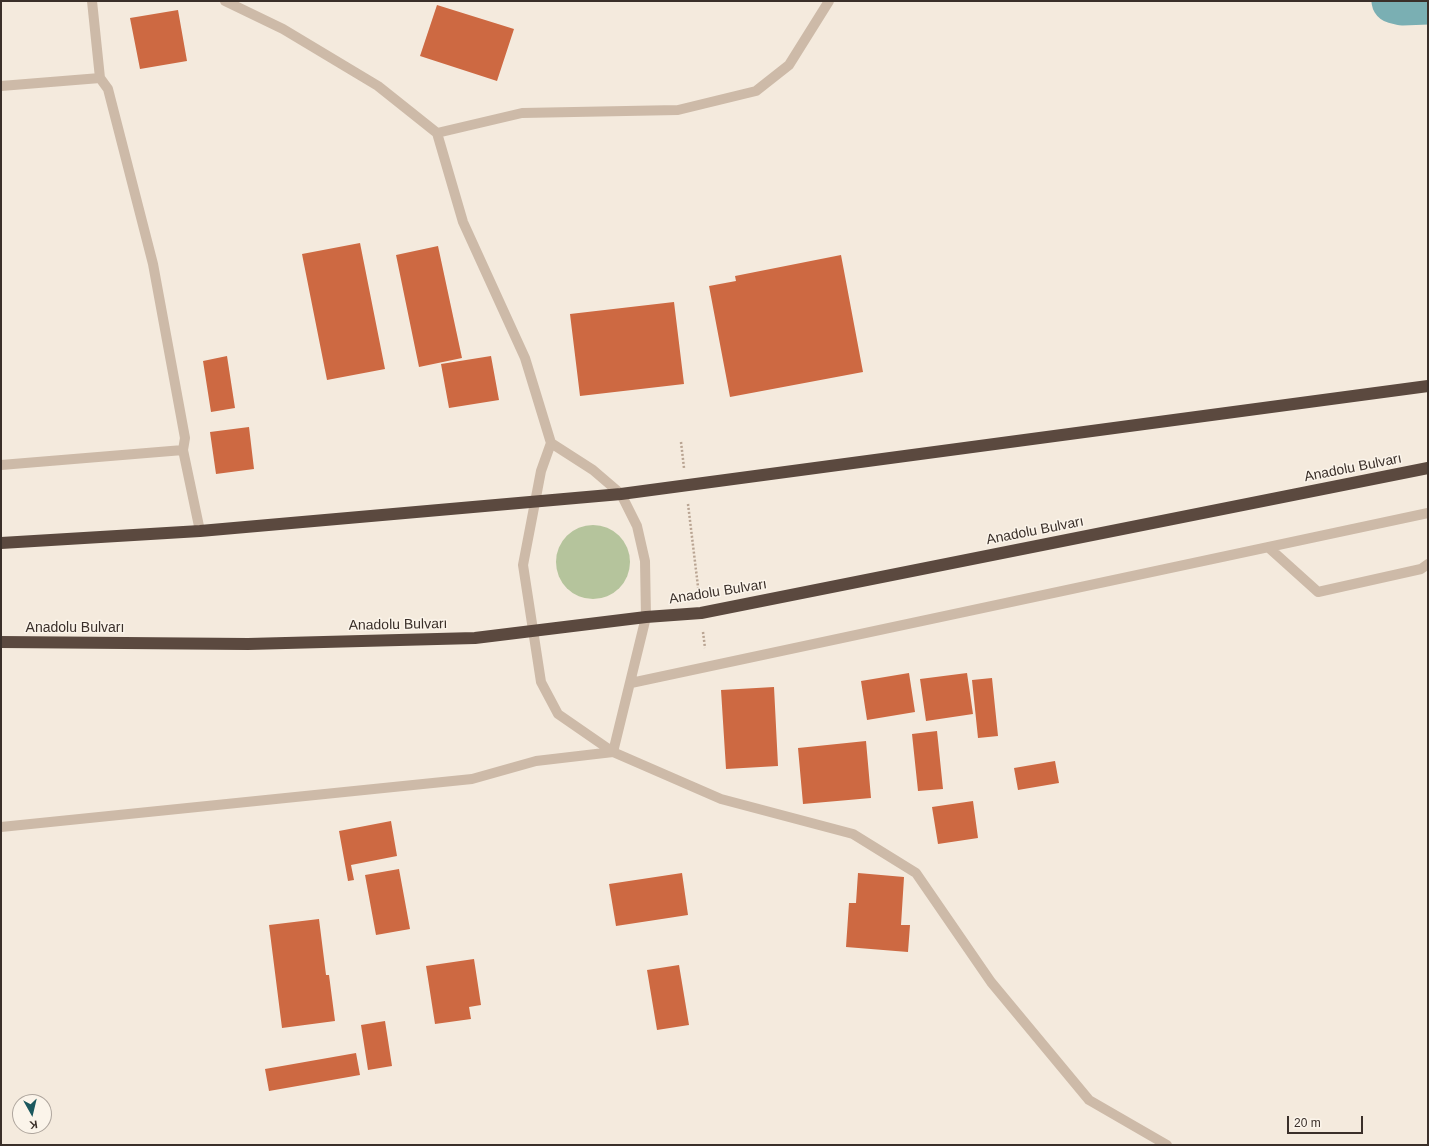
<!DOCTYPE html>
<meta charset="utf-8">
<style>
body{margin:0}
#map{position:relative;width:1429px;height:1146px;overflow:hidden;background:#f4eadd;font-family:Arial,sans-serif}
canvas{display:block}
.frame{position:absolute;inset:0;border:2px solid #3a2f29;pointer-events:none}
.north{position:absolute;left:12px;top:1094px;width:40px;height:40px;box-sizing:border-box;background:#fbf4ea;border:1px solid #aea59d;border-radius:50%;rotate:172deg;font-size:11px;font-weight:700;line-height:16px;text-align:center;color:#3a2f29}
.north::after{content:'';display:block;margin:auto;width:14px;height:18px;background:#1b585e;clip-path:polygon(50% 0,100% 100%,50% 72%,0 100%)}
.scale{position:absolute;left:1287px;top:1116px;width:76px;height:18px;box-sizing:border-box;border:2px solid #3a2f29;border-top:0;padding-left:5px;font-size:12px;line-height:14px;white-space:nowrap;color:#3a2f29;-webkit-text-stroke:3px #fbf4ea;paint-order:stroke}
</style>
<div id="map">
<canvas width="1429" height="1146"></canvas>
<div class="frame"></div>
<div class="north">K</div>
<div class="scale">20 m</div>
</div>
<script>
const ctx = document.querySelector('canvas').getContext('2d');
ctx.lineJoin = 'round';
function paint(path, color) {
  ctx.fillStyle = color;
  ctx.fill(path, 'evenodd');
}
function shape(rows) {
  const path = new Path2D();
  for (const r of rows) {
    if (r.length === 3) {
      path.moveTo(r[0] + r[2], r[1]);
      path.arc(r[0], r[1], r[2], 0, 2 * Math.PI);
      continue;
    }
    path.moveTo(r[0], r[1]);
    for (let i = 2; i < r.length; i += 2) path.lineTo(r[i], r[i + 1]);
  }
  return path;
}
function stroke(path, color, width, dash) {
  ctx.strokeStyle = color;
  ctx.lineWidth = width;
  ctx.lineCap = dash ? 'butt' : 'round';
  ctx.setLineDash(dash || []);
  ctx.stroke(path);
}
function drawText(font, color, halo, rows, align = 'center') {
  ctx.font = font + ' Arial,sans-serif';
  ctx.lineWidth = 3;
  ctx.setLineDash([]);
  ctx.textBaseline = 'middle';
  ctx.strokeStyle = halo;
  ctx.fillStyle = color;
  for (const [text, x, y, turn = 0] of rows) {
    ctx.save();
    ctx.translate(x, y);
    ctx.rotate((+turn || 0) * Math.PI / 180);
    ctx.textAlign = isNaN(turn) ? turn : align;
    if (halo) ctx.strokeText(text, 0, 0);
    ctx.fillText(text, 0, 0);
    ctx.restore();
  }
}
const green = shape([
 [593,562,37]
]);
const river = shape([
 [1394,1,1402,3,1428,2]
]);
const building = shape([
 [437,5,514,29,497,81,420,56],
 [178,10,187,61,140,69,130,18],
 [360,243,385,369,327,380,302,254],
 [438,246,462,358,419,367,396,255],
 [841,255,863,372,730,397,709,286,736,281,735,276],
 [674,302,684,384,580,396,570,314],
 [227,356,235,408,211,412,203,361],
 [491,356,499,400,449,408,441,364],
 [249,427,254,469,216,474,210,432],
 [909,673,915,712,867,720,861,681],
 [967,673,973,714,926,721,920,679],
 [992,678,998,736,978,738,972,680],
 [774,687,778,766,726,769,721,690],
 [937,731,943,789,918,791,912,734],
 [866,741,871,798,803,804,798,748],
 [1055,761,1059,783,1018,790,1014,768],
 [973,801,978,838,938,844,932,807],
 [391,821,397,856,351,865,354,880,348,881,339,831],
 [399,869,410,929,376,935,365,875],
 [682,873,688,915,616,926,609,884],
 [858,873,904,877,901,925,910,925,908,952,846,947,849,903,856,903],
 [319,919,326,975,329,975,335,1021,282,1028,269,925],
 [474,959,481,1005,469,1007,471,1019,435,1024,426,966],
 [679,965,689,1025,657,1030,647,970],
 [385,1021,392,1066,368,1070,361,1025],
 [356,1053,360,1075,269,1091,265,1069]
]);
const path = shape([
 [681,442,684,468],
 [688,504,699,595],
 [703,632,705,648]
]);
const minor = shape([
 [92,1,100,78,108,89,153,264,185,438,183,450,200,531],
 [225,1,283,29,378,86,437,133,463,222,525,358,551,443,541,471,523,565,541,682,558,714,613,752,721,799,853,834,916,873,991,982,1089,1100,1167,1145],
 [1,86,100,78],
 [437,133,522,113,678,110,756,91,789,65,829,1],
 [551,443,593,470,621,494,637,526,645,561,646,617,613,752],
 [1,465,183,450],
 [1268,547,1318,592,1421,569,1428,564],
 [631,683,1428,513],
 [1,827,472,779,536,761,613,752]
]);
const highway = shape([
 [1,543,200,531,621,494,1428,386],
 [1,642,248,644,475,638,646,617,701,613,1428,468]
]);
const streetNames = [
 ["Anadolu Bulvarı",1353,468,-11],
 ["Anadolu Bulvarı",1035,531,-11],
 ["Anadolu Bulvarı",718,592,-9],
 ["Anadolu Bulvarı",398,625,-1],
 ["Anadolu Bulvarı",75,628]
];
paint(green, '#b5c49c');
stroke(river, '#7aafb3', 45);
paint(building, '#cd6942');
stroke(path, '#b9a492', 2.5, [2, 2]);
stroke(minor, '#cdbaa8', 10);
stroke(highway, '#5b493f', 12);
drawText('14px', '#3a2f29', '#fbf4ea', streetNames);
</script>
